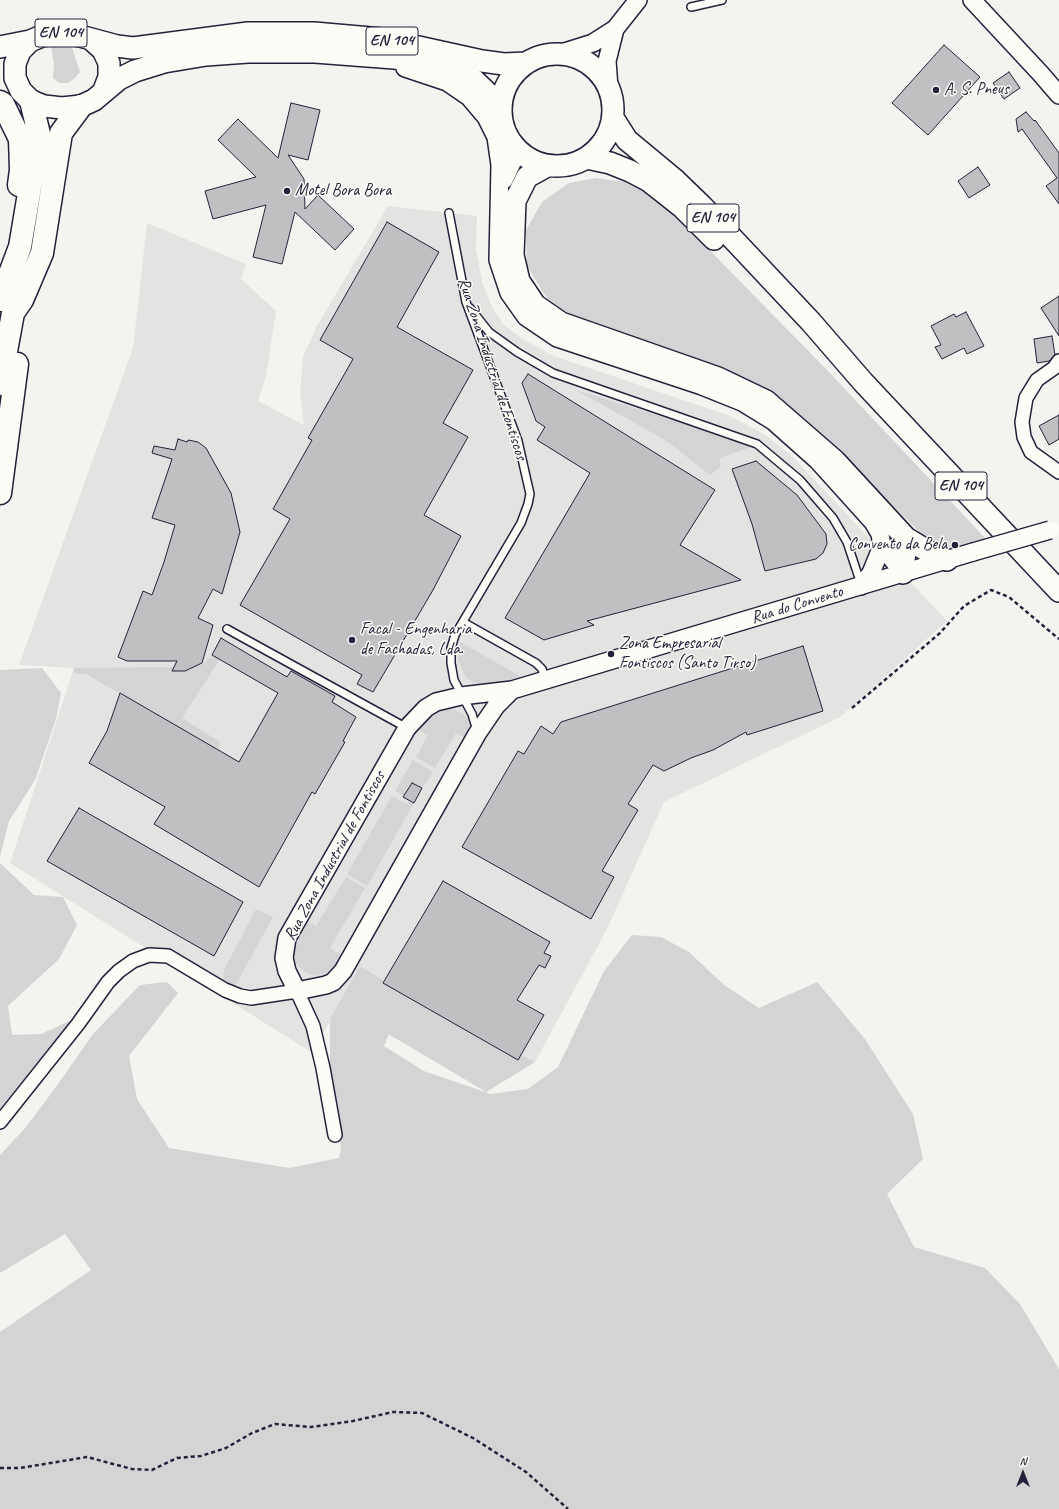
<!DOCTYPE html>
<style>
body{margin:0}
#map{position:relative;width:1059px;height:1509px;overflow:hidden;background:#f4f3ef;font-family:Caveat,sans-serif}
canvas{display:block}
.north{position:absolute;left:1003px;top:1453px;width:40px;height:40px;-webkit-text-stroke:3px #fdfcf7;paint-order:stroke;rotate:0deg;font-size:11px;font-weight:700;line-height:16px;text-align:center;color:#22223b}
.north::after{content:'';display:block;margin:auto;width:14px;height:18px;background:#22223b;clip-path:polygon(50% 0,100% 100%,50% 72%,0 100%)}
</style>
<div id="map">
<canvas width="1059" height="1509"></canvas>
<div class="north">N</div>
</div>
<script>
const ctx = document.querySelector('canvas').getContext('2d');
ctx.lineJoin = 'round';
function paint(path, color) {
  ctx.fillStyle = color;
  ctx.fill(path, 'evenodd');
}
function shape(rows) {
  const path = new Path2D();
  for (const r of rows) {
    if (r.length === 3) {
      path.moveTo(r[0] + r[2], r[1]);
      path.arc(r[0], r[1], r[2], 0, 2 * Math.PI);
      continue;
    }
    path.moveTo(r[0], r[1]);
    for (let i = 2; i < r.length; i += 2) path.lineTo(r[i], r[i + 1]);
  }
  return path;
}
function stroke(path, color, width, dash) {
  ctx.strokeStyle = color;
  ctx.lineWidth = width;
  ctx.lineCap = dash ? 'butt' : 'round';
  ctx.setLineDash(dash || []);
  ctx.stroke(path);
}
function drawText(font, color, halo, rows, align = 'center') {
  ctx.font = font + ' Caveat,sans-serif';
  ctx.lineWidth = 3;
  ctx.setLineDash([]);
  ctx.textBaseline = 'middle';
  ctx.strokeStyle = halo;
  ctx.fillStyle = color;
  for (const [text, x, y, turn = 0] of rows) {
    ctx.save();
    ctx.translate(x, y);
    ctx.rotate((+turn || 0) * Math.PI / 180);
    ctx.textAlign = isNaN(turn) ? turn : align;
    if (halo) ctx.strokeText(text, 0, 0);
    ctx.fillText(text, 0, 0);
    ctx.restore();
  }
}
const built = shape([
 [388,206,477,216,476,248,482,282,493,309,503,324,521,338,554,356,730,416,764,434,791,455,947,621,840,717,664,802,607,929,535,1062,486,1092,340,1006,311,1052,10,863,74,668,19,665,133,348,147,223,246,264,241,279,276,311,266,376,258,401,304,425,300,393,303,357,317,326]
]);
const green = shape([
 [50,42,73,43,72,48,80,72,75,78,68,83,59,83,53,78,54,63],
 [596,178,632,183,673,213,828,371,987,540,962,548,950,549,932,544,801,417,760,385,596,328,550,303,527,266,526,230,542,202,569,183],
 [576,390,705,430,751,447,719,458,721,466,710,475,665,440],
 [460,642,525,679,485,686,475,683,466,677,458,661],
 [213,655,220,659,182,718,220,742,218,750,86,674,73,673,74,668,174,667,172,671,185,671,204,663],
 [42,668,61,693,56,719,35,780,9,821,0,857,0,670],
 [445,708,453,709,464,715,468,720,470,733,467,739,456,733,435,768,416,757,428,735,415,728,430,714],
 [413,760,433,772,422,788,412,783,404,796,395,791],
 [392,796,407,804,409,801,414,803,367,886,347,874],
 [0,863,34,895,63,897,77,925,59,959,8,1006,12,1035,41,1034,78,1017,0,1111],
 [346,877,365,888,330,948,343,956,331,972,315,976,306,973,295,963,293,955,293,943,304,919,316,926],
 [256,909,273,917,235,986,223,981,224,970],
 [632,935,661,937,689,952,724,985,759,1008,817,982,865,1039,913,1114,923,1159,887,1194,914,1247,985,1268,1020,1304,1059,1369,1059,1509,0,1509,0,1332,91,1270,65,1234,0,1273,0,1155,26,1127,56,1087,93,1034,140,985,167,982,178,993,129,1056,137,1099,169,1148,289,1168,339,1158,341,1148,330,1069,330,1019,360,966,384,981,535,1062,486,1092,490,1094,528,1089,558,1067,604,971],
 [389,1034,485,1091,485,1092,424,1071,384,1046]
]);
const building = shape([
 [944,45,980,77,928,135,892,103,944,45],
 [1009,72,1020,88,1004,99,993,83,1009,72],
 [291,103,320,110,308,160,288,155,304,179,305,209,318,195,354,229,335,250,295,212,282,264,253,257,266,205,213,219,205,191,256,177,218,140,238,119,278,158,291,103],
 [1026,112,1034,121,1035,120,1059,153,1059,204,1046,186,1057,178,1022,129,1018,132,1016,119,1026,112],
 [978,167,990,185,969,198,958,181,978,167],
 [387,222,439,252,397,327,473,370,443,423,468,437,424,515,461,536,433,590,373,692,357,684,362,675,240,605,290,519,273,509,312,440,308,438,353,359,320,340,387,222],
 [1059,296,1059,336,1041,308,1059,296],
 [966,312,984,346,967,354,964,348,942,359,935,347,941,345,931,326,954,314,956,317,966,312],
 [1052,336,1055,355,1049,361,1037,363,1034,339,1052,336],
 [528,374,715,490,680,545,741,580,587,621,594,625,544,640,505,618,590,473,537,440,545,427,536,421,522,383,528,374],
 [1059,415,1059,439,1049,445,1039,426,1059,415],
 [178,439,187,442,188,440,198,442,206,448,231,493,240,532,222,594,213,589,198,618,213,625,202,663,185,671,172,671,177,661,127,661,118,657,143,591,152,595,164,562,175,525,152,518,172,459,152,453,154,446,175,450,178,439],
 [756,461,797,495,826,534,827,544,823,553,816,559,765,571,752,524,732,469,756,461],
 [221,638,287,677,291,671,335,696,332,702,356,717,343,741,345,742,315,794,312,792,259,887,154,824,165,807,89,763,107,731,120,693,239,762,278,693,212,655,221,638],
 [803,646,823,711,747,735,746,732,713,750,691,758,664,771,653,765,628,804,638,810,602,871,614,877,591,919,462,847,518,751,524,754,541,726,553,734,561,722,803,646],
 [412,783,422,788,414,803,403,797,412,783],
 [79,808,243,902,214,956,47,861,79,808],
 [443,881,550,942,544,953,551,956,545,968,539,965,517,1000,544,1015,518,1060,383,983,443,881]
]);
const path = shape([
 [852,708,940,633,964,606,991,590,1009,597,1059,639],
 [0,1468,20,1468,87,1457,132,1469,152,1470,177,1458,201,1456,226,1448,252,1433,275,1424,311,1427,353,1421,393,1412,422,1413,473,1438,526,1472,568,1509]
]);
const service = shape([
 [691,7,722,0],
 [449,213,466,302,518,441,530,494,528,504,521,523,455,635,451,648,451,663,454,680,472,714,477,731],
 [470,308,489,332,517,352,553,373,757,444,800,480,833,518,847,542,861,584],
 [463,622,536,663,542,669,546,680],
 [227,629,407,728]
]);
const minor = shape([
 [1059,361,1054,368,1037,380,1026,398,1022,422,1024,437,1031,452,1059,472],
 [0,1122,78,1024,108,982,119,971,133,961,149,955,168,956,225,990,240,996,251,998,297,991,313,1026,323,1068,335,1135]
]);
const tertiary = shape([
 [972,0,1040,73,1059,95],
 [558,54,593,43,615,29],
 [405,68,447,82,469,97,486,117,496,137,500,165,498,260,509,293,526,317,557,338,702,386,742,402,773,421,818,461,873,522,880,534,882,546,903,573],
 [609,88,607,61,615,29,638,0],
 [504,180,512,163,512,144],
 [861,586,871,573,882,546],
 [512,690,496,706,477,734,343,971,333,982,326,985,297,991,287,971,284,958,287,938,407,728,426,708,436,702,461,696,512,690,973,552]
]);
const primary = shape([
 [93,41,103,50,109,63,109,77,104,90],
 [0,47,30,41],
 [557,110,56],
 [500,105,475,81,453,70,427,64,394,58,315,52,248,52,206,55,164,62,135,71,119,79,94,100,81,106,62,108,44,106,31,101,21,91,15,78,15,64,20,51,30,41,42,36,61,33,80,36,117,46,133,48,248,33,314,33,382,39,482,61,504,64,526,63],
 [613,118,627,140,674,179,702,206,811,322,863,382,1059,591],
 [587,158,610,163,630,171,649,181,682,207,714,239],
 [547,166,527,177,515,201,513,255,519,281,535,305,561,323,718,378,766,401,835,461,906,538,934,555,947,560],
 [903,573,906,538]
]);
const motorway = shape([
 [0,102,3,104,20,139,21,170,19,185],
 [0,300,20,247,39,134,31,101],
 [0,384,13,313,22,300,42,253,61,133,81,106],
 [0,493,17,364]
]);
const tertiaryBridge = shape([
 [973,552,1050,530]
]);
const markers = [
 [936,90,4,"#22223b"],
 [287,191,4,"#22223b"],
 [955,545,4,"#22223b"],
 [352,640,4,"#22223b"],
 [611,654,4,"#22223b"]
];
const shields = [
 [61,33,52],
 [392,41,52],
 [713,218,52],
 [961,486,52]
];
const shieldNames = [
 ["EN 104",61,33],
 ["EN 104",392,41],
 ["EN 104",713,218],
 ["EN 104",961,486]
];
const poiNames = [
 ["A. S. Pneus",944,90],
 ["Motel Bora Bora",295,191],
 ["Convento da Bela",947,545,"right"],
 ["Facal - Engenharia",360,630],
 ["de Fachadas, Lda.",360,650],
 ["Zona Empresarial",619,644],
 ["Fontiscos (Santo Tirso)",619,664]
];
const streetNames = [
 ["Rua Zona Industrial de Fontiscos",492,369,72],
 ["Rua do Convento",797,605,-17],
 ["Rua Zona Industrial de Fontiscos",335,856,-61]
];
paint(built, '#e4e3e2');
paint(green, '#d5d4d5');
paint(building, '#c0bfc2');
stroke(building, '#22223b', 1);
stroke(service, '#22223b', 10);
stroke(minor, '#22223b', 16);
stroke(tertiary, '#22223b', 20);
stroke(primary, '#22223b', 24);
stroke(motorway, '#22223b', 25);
stroke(path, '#22223b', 2.5, [4, 3]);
stroke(service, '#fdfcf7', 7);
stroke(minor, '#fdfcf7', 13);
stroke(tertiary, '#fdfcf7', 17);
stroke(primary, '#fdfcf7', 21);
stroke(motorway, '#fdfcf7', 22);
stroke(tertiaryBridge, '#22223b', 20, []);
stroke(tertiaryBridge, '#fdfcf7', 17);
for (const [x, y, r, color] of markers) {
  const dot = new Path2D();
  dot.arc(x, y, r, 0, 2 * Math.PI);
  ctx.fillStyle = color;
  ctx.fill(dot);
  stroke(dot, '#fdfcf7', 1.5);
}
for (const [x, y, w] of shields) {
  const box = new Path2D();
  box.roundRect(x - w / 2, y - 14, w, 28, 3);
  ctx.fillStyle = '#fdfcf7';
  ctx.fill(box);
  stroke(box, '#22223b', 1);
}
drawText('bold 16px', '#22223b', null, shieldNames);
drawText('17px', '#22223b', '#fdfcf7', poiNames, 'left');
drawText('17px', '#22223b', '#fdfcf7', streetNames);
</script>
